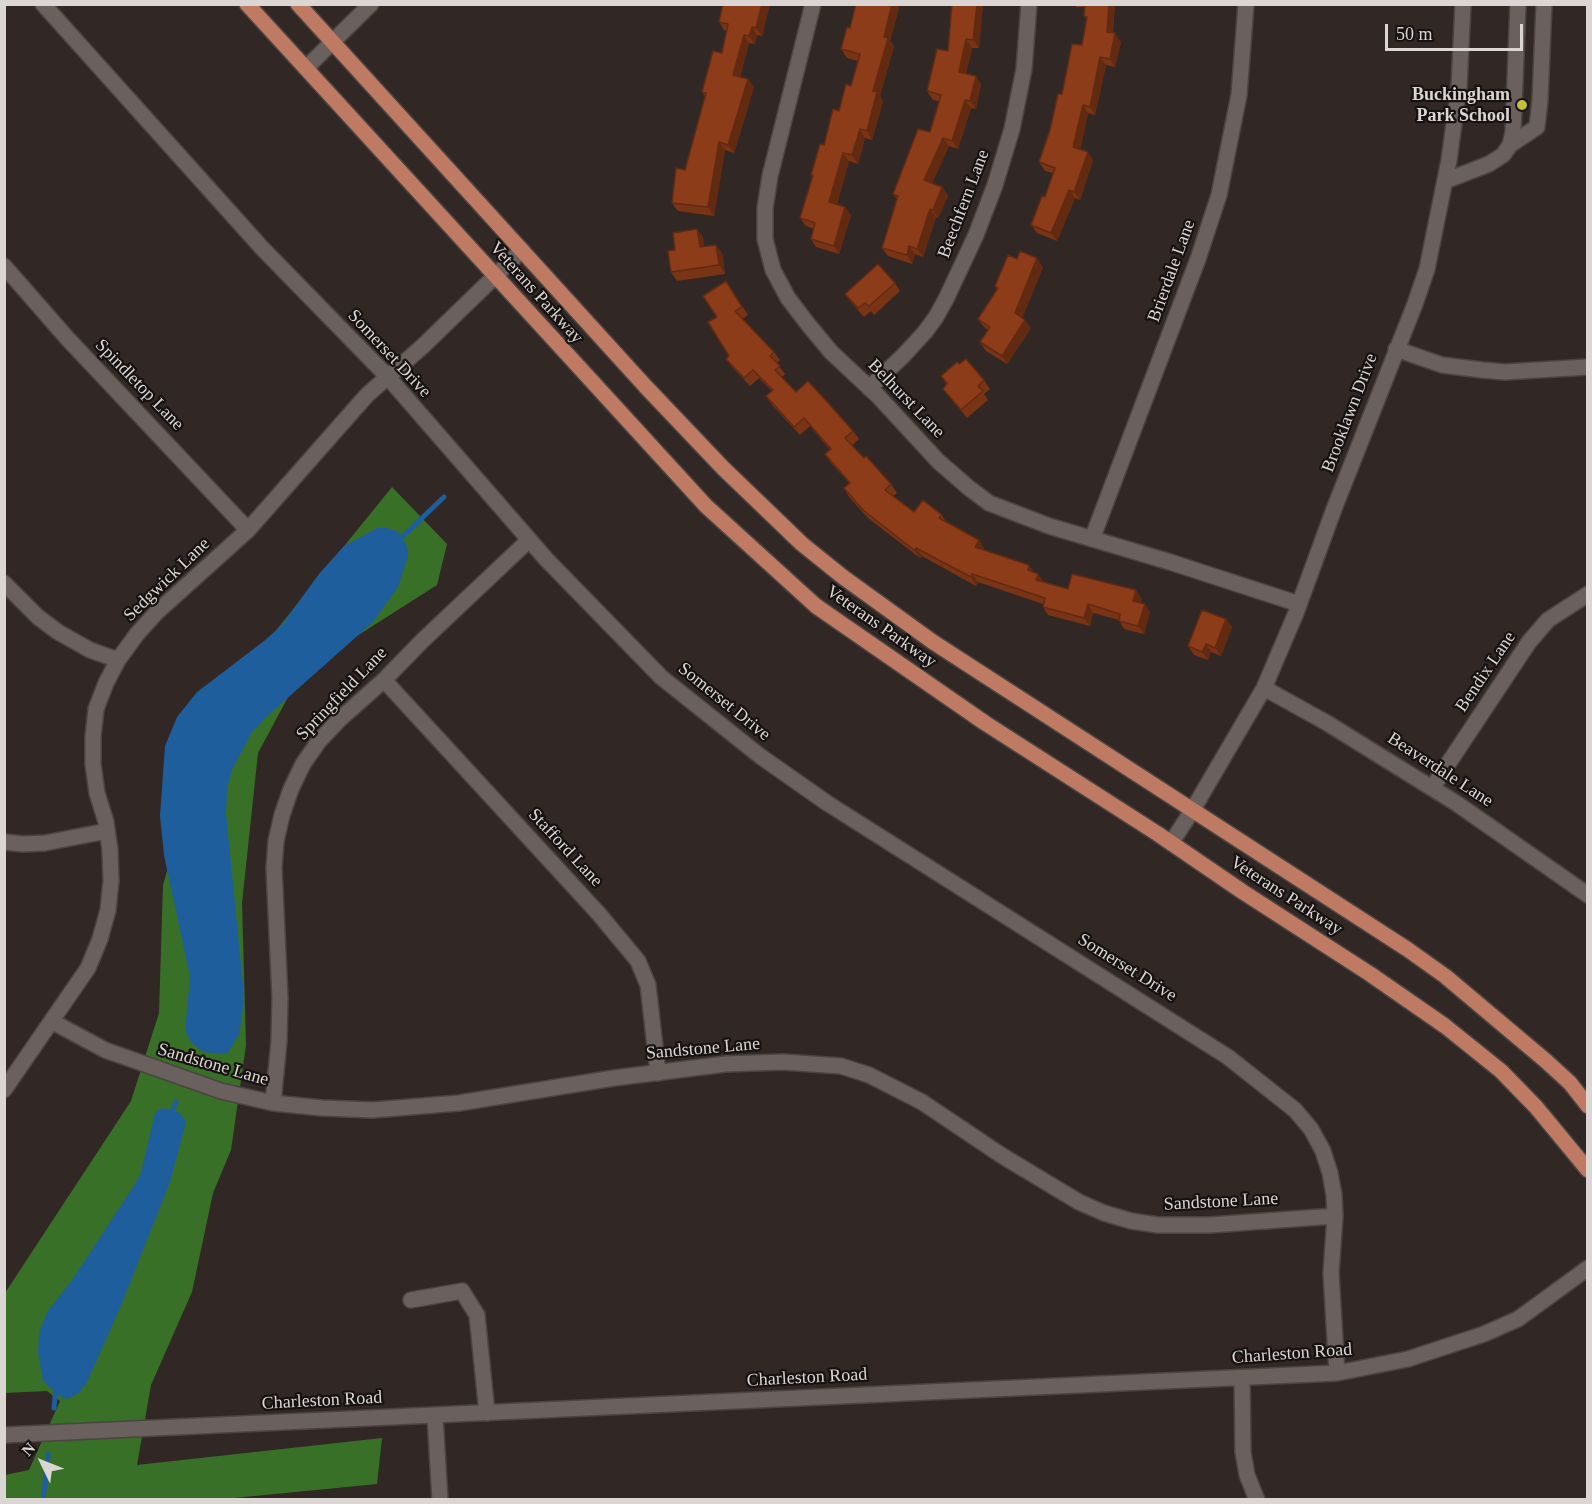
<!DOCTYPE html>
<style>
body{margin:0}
#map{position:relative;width:1592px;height:1504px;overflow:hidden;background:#312825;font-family:Georgia,serif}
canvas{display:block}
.frame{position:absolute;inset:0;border:6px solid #dbd5d3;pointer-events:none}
.north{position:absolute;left:12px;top:1432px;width:60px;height:60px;-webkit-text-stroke:4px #161211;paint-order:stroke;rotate:313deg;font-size:16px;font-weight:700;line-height:24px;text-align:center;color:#dbd5d3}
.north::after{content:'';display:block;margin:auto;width:21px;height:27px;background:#dbd5d3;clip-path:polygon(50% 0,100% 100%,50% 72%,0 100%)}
.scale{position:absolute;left:1385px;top:24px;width:138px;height:27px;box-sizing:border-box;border:3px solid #dbd5d3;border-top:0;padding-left:8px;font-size:18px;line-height:21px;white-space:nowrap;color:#dbd5d3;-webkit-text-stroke:4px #161211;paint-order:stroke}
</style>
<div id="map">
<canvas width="1592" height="1504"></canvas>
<div class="frame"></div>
<div class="north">N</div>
<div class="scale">50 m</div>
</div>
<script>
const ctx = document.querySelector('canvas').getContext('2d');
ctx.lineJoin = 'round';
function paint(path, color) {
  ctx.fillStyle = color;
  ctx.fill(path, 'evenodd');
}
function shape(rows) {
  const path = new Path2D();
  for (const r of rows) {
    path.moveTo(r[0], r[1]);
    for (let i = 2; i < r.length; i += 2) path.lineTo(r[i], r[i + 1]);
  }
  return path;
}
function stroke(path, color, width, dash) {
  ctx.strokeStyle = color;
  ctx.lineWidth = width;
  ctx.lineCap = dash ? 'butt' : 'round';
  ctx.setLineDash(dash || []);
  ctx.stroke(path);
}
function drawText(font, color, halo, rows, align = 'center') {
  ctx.font = font + ' Georgia,serif';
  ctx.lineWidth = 4.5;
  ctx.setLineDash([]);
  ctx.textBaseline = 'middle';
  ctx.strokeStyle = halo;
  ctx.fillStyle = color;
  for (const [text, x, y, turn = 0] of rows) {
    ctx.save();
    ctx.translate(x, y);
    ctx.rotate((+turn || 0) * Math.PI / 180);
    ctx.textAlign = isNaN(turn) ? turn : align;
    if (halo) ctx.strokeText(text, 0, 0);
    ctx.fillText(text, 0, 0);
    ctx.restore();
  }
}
const forest = shape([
 [392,487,447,544,437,585,302,671,258,753,242,903,246,1045,231,1150,213,1193,192,1292,151,1385,137,1465,382,1438,377,1484,214,1500,5,1500,5,1475,29,1470,60,1401,47,1391,5,1393,5,1293,131,1101,159,1013,163,885,214,707]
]);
const water = shape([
 [377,528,387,528,397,531,402,536,408,550,408,556,398,587,373,622,265,718,252,732,232,770,227,788,226,814,243,985,243,1007,239,1034,227,1054,203,1052,191,1042,185,1031,190,977,164,855,160,816,165,746,177,717,197,692,264,641,281,626,319,574,344,546],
 [164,1108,178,1112,184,1118,186,1122,170,1182,120,1308,87,1382,79,1393,67,1399,58,1395,43,1381,38,1352,39,1333,47,1312,72,1280,137,1181,141,1172,155,1113,157,1110]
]);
const stream = shape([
 [399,540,444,497],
 [170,1117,176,1102],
 [54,1408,56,1386],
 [43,1500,48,1454]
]);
const minor = shape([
 [43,4,262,248,387,376,546,559,661,677,760,756,827,803,1228,1057,1295,1110,1311,1129,1323,1151,1330,1173,1334,1195,1335,1216,1331,1273,1337,1373],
 [813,4,770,176,765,208,765,239,773,270,788,298,807,323,831,352,878,396,938,461,969,488,989,503,1049,526,1170,562,1299,604],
 [306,68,371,4],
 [1510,145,1537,127,1540,100,1544,4],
 [1445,181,1489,164,1503,155,1510,145,1513,132,1518,4],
 [4,266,67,338,248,530],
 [1396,349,1442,365,1482,370,1505,372,1588,367],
 [869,388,903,356,925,332,936,317,946,299,976,235,995,185,1012,129,1024,69,1029,4],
 [1092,539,1198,259,1219,195,1239,95,1246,4],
 [4,583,38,617,58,632,90,650,118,660],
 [384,680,599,914,638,961,648,985,658,1073],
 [1264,688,1327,723,1456,803,1588,895],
 [1432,788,1529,642,1548,620,1588,594],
 [4,842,23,844,45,843,107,831],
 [1171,843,1192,811,1264,688,1296,613,1334,509,1415,304,1427,269,1449,160,1459,87,1463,4],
 [53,1022,105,1050,221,1091,273,1103,322,1108,373,1110,459,1103,614,1078,726,1064,783,1062,841,1066,869,1075,922,1102,1001,1155,1054,1187,1079,1202,1104,1213,1131,1221,1158,1225,1210,1225,1335,1216],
 [4,1090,88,968,100,939,108,910,111,881,110,850,106,822,97,793,93,764,93,737,96,709,106,683,118,660,137,634,157,612,248,530,367,395,423,346,522,250],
 [273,1103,279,1041,280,998,274,868,276,841,282,815,291,789,303,764,319,741,339,720,384,680,422,641,529,540],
 [411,1300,462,1291,477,1315,487,1413],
 [1242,1378,1243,1452,1247,1475,1257,1500],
 [435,1416,440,1500],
 [4,1435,1337,1373,1408,1359,1484,1334,1518,1319,1588,1268]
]);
const major = shape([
 [247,4,706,506,816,606,985,723,1158,834,1243,892,1370,974,1445,1026,1501,1071,1536,1107,1588,1170],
 [298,4,646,387,723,468,802,544,843,577,933,642,1407,949,1445,976,1546,1061,1570,1083,1588,1106]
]);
const wall = shape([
 [723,4,770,4,762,36,757,35,755,44,749,43,740,77,754,87,734,153,725,150,714,216,678,211,672,203,685,170,705,96,702,92,722,53,727,31,724,30,719,22],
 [856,4,900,4,890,41,894,46,880,96,883,101,872,140,865,138,858,164,849,161,837,204,851,215,839,254,816,247,811,239,814,229,806,226,800,218,813,177,811,175,839,111,851,86,858,61,847,58,841,49,850,28],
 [952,4,983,4,979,48,972,48,966,74,981,84,976,109,971,108,958,149,949,146,932,183,942,187,948,196,938,218,936,217,923,257,915,254,912,264,888,256,882,248,897,199,893,194,930,132,939,101,933,100,927,91,948,51],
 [1075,4,1115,4,1113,33,1121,42,1115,67,1106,65,1095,115,1088,113,1080,150,1093,160,1080,200,1075,198,1057,241,1037,233,1031,225,1045,197,1053,173,1045,171,1039,162,1062,94,1082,45,1087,20,1084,16,1085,7,1076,7],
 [703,237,704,247,722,253,725,274,677,281,671,272,675,250],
 [1017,259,1043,267,1022,318,1031,328,1007,364,986,351,980,342,988,330,984,327,978,319,997,290,995,286],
 [726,281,748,315,742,319,774,352,780,360,777,363,785,374,782,377,796,392,853,431,859,439,852,445,864,458,891,484,897,493,893,496,914,512,942,515,946,522,984,548,983,550,1034,572,1044,582,1068,589,1142,599,1141,603,1150,612,1144,634,1124,629,1119,620,1093,613,1090,626,1048,615,1043,607,1043,604,978,582,976,586,922,556,920,558,868,518,849,497,844,488,849,483,831,463,825,454,830,450,810,426,800,435,772,405,766,396,772,391,759,378,750,386,732,367,726,359,729,356,717,317],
 [895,283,900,291,874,315,871,311,864,317,851,302,845,294],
 [959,364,984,380,990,389,984,394,988,400,967,418,943,389,946,384,941,376],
 [1226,619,1232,627,1221,656,1211,652,1208,660,1194,655,1188,646]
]);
const shadedWall = shape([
 [762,4,770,4,762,36,756,28],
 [892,4,900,4,890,41,894,46,880,96,883,101,872,140,867,131,884,37],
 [977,4,983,4,979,48,973,40],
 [1109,4,1115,4,1112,40,1107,32],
 [752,27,757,35,755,44,749,36],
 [1115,33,1121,42,1115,67,1110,59],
 [744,35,749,43,738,83,733,75],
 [966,39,972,48,965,80,959,72],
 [1100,57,1106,65,1095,115,1090,107],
 [976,76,981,84,976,109,970,101],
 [748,79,754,87,734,153,728,145],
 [965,100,971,108,958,149,952,141],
 [1083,105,1088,113,1079,155,1073,147],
 [860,129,865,138,858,164,852,155],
 [943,138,949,146,930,188,924,180],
 [719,142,725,150,714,216,708,207],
 [1088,152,1093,160,1080,200,1074,192],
 [843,153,849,161,835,210,829,202],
 [942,187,948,196,938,218,933,210],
 [1069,190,1075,198,1057,241,1051,233],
 [845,207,851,215,839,254,834,246],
 [930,209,936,217,923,257,917,249],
 [697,229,703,237,705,256,700,247],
 [716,245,722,253,725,274,719,265],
 [909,246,915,254,912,264,907,255],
 [1037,258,1043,267,1021,321,1015,313],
 [1025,320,1031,328,1007,364,1002,356],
 [979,540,984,548,980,555,975,547],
 [916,548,922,556,920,558,914,550],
 [1029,565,1035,573,1028,570],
 [972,574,978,582,976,586,971,577],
 [1038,574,1044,582,1036,580],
 [1136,590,1142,599,1139,609,1133,601],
 [1088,604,1093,613,1090,626,1084,618],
 [1145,604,1150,612,1144,634,1138,626],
 [1226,619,1232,627,1221,656,1215,648],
 [1206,644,1211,652,1208,660,1202,652]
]);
const building = shape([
 [723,4,762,4,756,28,752,27,749,36,744,35,733,75,748,79,728,145,719,142,708,207,672,203,676,168,685,170,706,93,702,92,713,51,722,53,728,24,719,22,723,4],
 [856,4,892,4,884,37,888,38,873,91,877,92,867,131,860,129,852,155,843,153,829,202,845,207,834,246,811,239,815,223,800,218,813,175,811,175,820,144,824,145,833,109,839,111,846,84,851,86,860,54,841,49,847,27,850,28,856,4],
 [952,4,977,4,973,40,966,39,959,72,976,76,970,101,965,100,952,141,943,138,924,180,942,187,933,210,930,209,917,249,909,246,907,255,882,248,898,196,893,194,918,129,930,132,941,95,927,91,937,49,948,51,952,4],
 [1085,4,1109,4,1107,32,1115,33,1110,59,1100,57,1090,107,1083,105,1073,147,1088,152,1074,192,1069,190,1051,233,1031,225,1042,196,1045,197,1055,168,1039,162,1050,130,1058,94,1062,94,1072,44,1082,45,1087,17,1084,16,1085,4],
 [697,229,700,247,716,245,719,265,671,272,668,251,675,250,673,233,697,229],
 [1020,251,1037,258,1015,313,1025,320,1002,356,980,342,990,327,978,319,998,288,995,286,1008,255,1017,259,1020,251],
 [878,264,895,283,869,306,865,303,858,308,845,294,878,264],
 [726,281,742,307,735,311,774,352,770,356,780,366,775,370,796,392,808,381,830,405,853,431,845,438,864,458,866,456,891,484,885,490,914,512,923,500,942,515,939,518,979,540,975,547,1029,565,1028,570,1038,574,1036,580,1068,589,1072,574,1136,590,1133,601,1145,604,1138,626,1119,621,1120,614,1088,604,1084,618,1043,607,1045,598,972,574,971,577,916,548,914,550,863,510,844,488,850,483,825,454,831,449,804,418,794,427,766,396,773,390,753,370,744,378,726,359,729,356,708,322,717,317,703,296,726,281],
 [966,359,984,380,978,386,983,391,961,410,943,389,947,383,941,376,957,362,959,364,966,359],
 [1202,610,1226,619,1215,648,1206,644,1202,652,1188,646,1202,610]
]);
const markers = [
 [1522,105,6,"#c3bd3e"]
];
const poiNames = [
 ["Buckingham",1510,95],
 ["Park School",1510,116]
];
const streetNames = [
 ["Beechfern Lane",964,204,-69],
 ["Brierdale Lane",1172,271,-70],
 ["Veterans Parkway",536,293,48],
 ["Somerset Drive",389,354,47],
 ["Spindletop Lane",139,385,46],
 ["Belhurst Lane",906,399,46],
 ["Brooklawn Drive",1350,413,-69],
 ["Sedgwick Lane",167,580,-44],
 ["Veterans Parkway",881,627,35],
 ["Bendix Lane",1486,672,-56],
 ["Springfield Lane",342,694,-46],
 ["Somerset Drive",724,702,39],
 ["Beaverdale Lane",1440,770,33],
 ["Stafford Lane",565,848,47],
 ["Veterans Parkway",1286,896,33],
 ["Somerset Drive",1127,968,32],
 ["Sandstone Lane",703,1049,-5],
 ["Sandstone Lane",213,1065,16],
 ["Sandstone Lane",1221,1202,-3],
 ["Charleston Road",1292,1354,-4],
 ["Charleston Road",807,1378,-3],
 ["Charleston Road",322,1401,-3]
];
paint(forest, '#397028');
paint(water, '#1e5e9c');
stroke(stream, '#1e5e9c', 5);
stroke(minor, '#4b4441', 18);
stroke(major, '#4b4441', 18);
stroke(minor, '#6a605d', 15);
stroke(major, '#be7a62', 15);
paint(wall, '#793416');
paint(shadedWall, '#632a12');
paint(building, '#8d3c19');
stroke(building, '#632a12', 1.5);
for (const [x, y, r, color] of markers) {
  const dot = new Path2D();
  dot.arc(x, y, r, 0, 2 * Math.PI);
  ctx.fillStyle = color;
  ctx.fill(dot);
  stroke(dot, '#161211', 2);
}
drawText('bold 18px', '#dbd5d3', '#161211', poiNames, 'right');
drawText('18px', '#dbd5d3', '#161211', streetNames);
</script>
